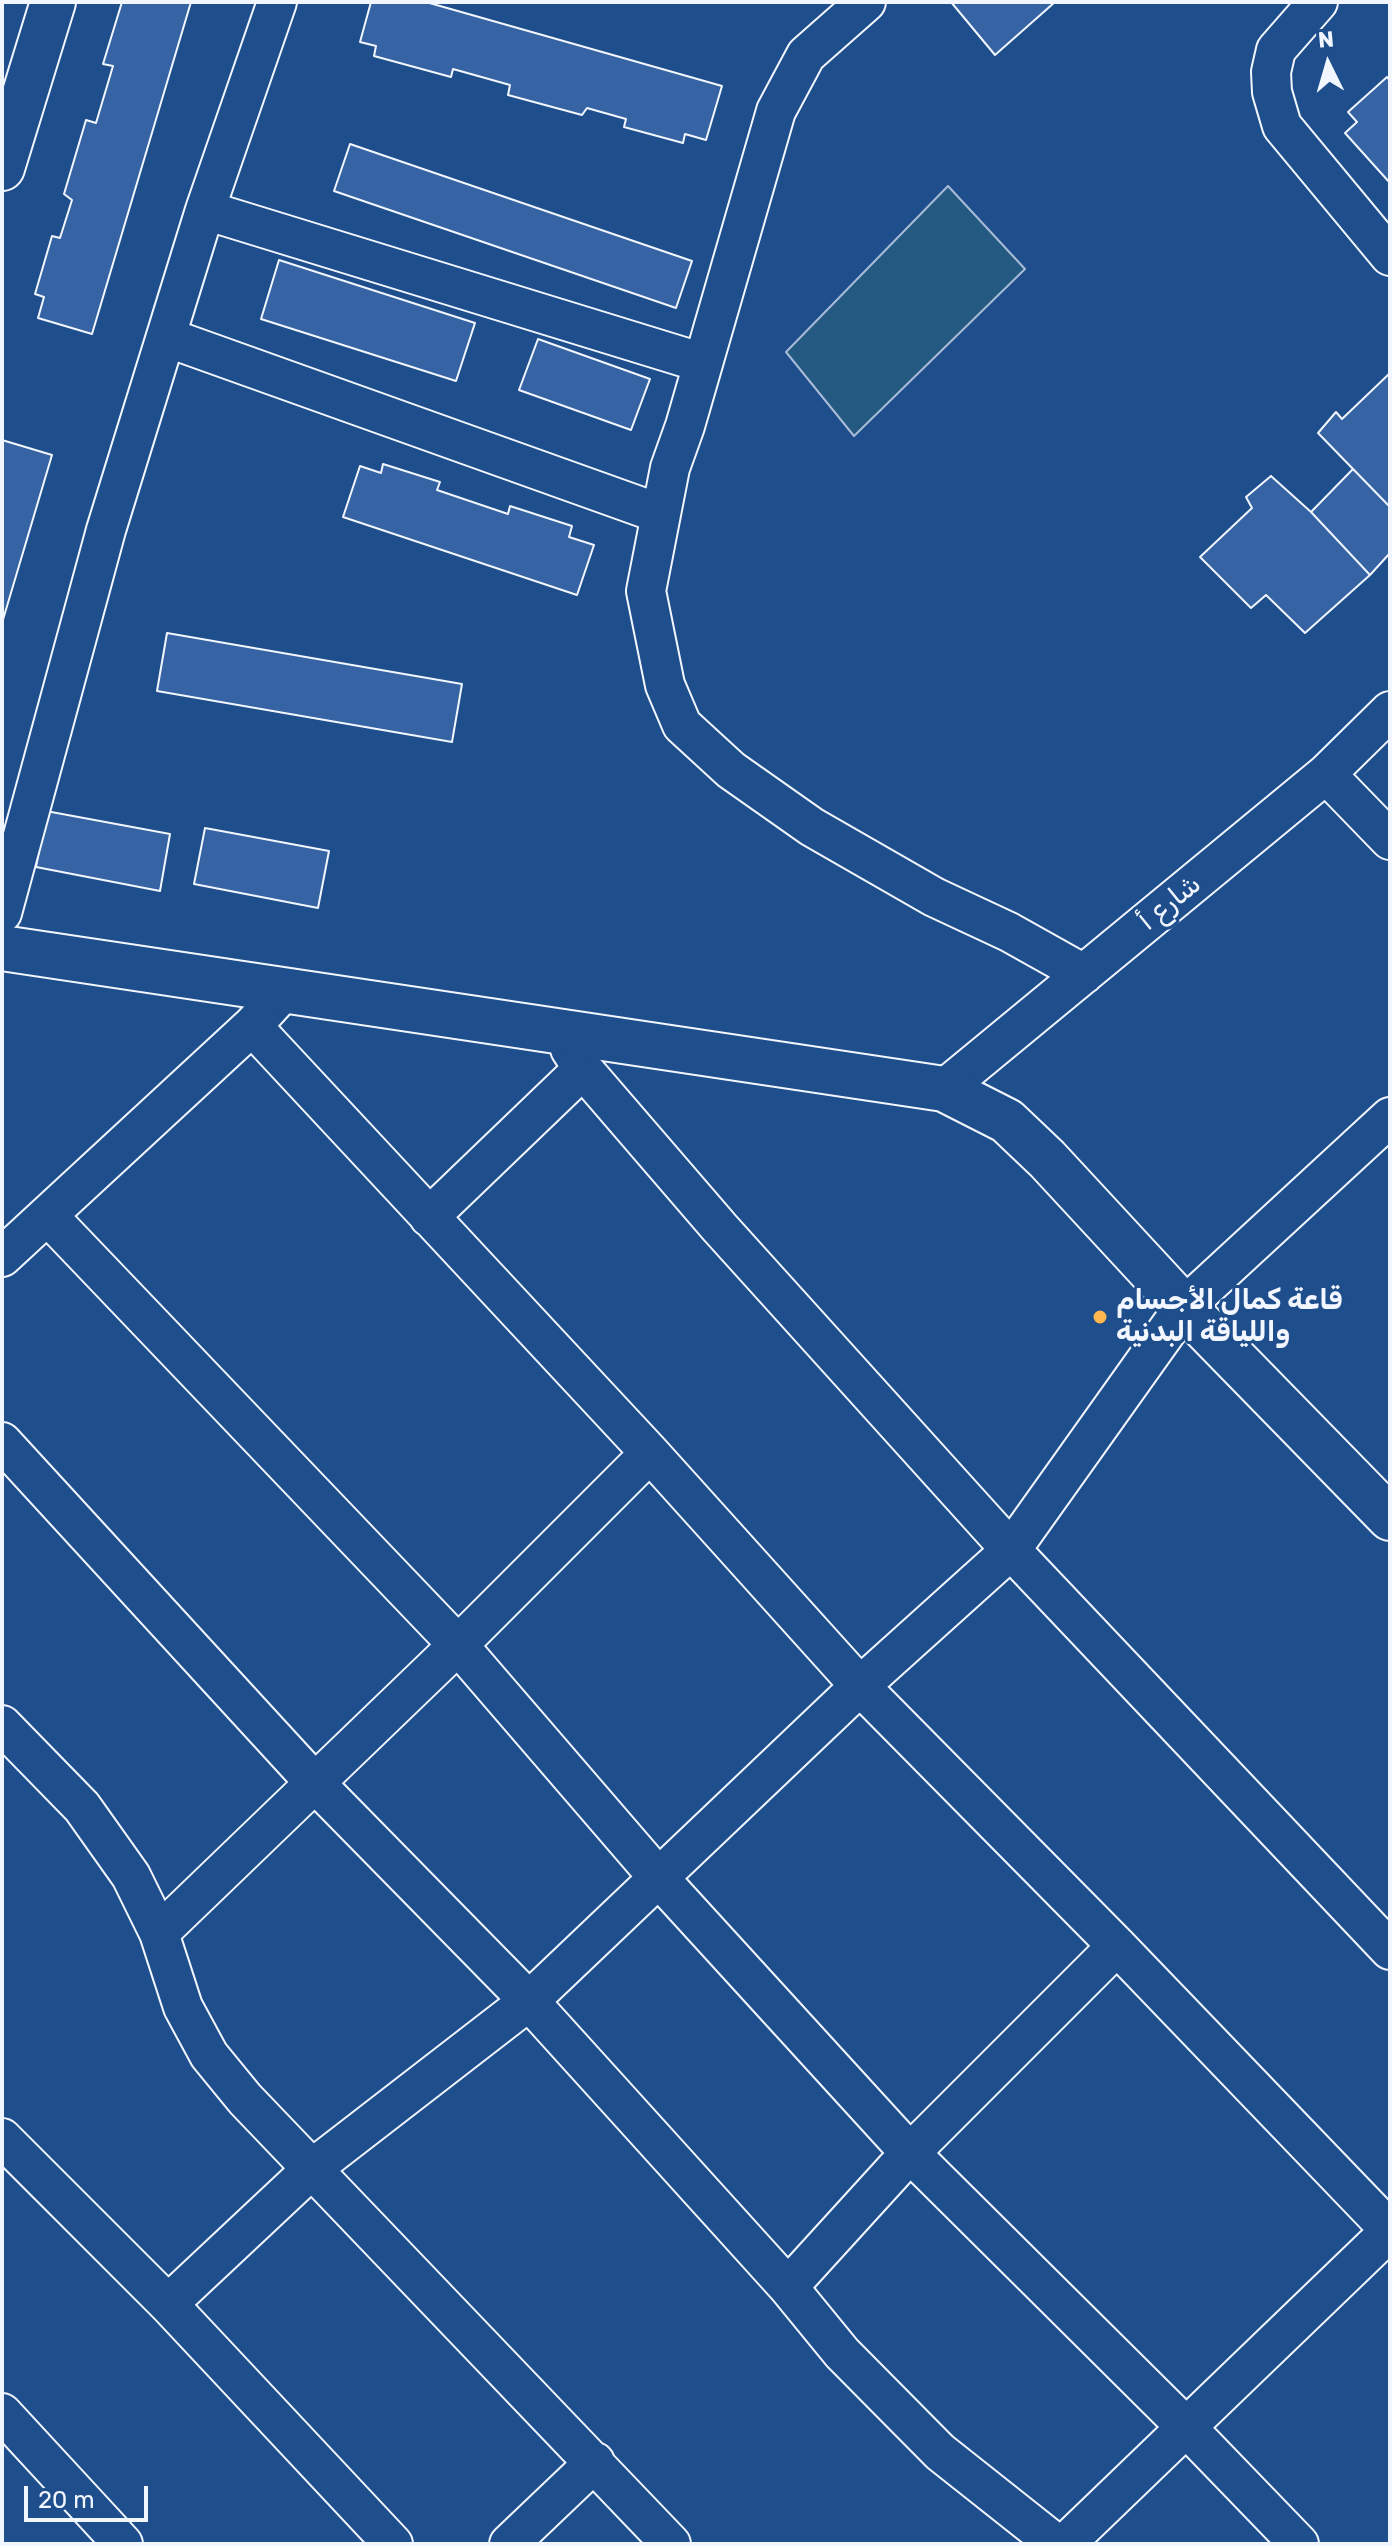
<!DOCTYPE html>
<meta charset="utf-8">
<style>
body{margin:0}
#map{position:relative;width:1392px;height:2546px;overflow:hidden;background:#1f4e8c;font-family:Rubik,sans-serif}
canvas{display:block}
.frame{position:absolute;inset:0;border:4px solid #f2f6ff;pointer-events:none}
.north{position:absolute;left:1288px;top:24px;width:80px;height:80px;-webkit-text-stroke:6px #1f4e8c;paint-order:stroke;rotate:355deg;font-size:22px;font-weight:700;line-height:32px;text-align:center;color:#f2f6ff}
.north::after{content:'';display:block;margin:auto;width:28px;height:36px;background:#f2f6ff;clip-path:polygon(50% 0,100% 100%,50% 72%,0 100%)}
.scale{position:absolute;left:24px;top:2486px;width:124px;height:36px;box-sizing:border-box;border:4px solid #f2f6ff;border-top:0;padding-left:10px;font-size:24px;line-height:28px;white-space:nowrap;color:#f2f6ff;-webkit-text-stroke:6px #1f4e8c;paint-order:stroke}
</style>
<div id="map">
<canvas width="1392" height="2546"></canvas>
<div class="frame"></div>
<div class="north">N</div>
<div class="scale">20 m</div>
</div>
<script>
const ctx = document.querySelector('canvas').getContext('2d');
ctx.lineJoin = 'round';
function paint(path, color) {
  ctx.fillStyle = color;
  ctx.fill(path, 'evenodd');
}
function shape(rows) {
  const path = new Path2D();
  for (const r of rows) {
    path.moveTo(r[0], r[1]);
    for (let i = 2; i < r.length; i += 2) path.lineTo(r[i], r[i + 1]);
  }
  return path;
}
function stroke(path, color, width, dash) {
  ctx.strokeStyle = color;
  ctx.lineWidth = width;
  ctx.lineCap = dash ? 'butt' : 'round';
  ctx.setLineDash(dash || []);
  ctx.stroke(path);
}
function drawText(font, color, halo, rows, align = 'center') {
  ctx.font = font + ' Rubik,Vazirmatn,sans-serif';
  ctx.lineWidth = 6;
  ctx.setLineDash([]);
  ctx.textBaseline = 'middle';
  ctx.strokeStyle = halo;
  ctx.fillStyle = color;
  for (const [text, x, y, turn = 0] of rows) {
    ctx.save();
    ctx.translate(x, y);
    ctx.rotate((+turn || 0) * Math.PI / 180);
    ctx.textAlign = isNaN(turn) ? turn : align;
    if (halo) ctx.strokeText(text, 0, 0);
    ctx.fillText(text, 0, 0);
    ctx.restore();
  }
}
const green = shape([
 [948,186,1025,269,854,436,786,352,948,186]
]);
const building = shape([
 [122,2,191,2,92,334,38,318,44,297,35,294,52,236,60,238,72,200,64,194,86,120,96,123,113,66,103,64,122,2],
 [371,2,426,2,722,86,706,140,685,134,683,143,624,127,626,119,587,108,582,115,508,95,510,85,453,69,451,77,374,56,376,46,360,42,371,2],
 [951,2,1055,2,995,55,951,2],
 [1387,77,1390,81,1390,183,1345,133,1357,122,1348,112,1387,77],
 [350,144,692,261,676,308,334,191,350,144],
 [279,260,475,323,456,381,261,319,279,260],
 [538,339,650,379,631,430,519,390,538,339],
 [1390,373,1390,507,1318,433,1336,412,1342,419,1390,373],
 [2,440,52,455,2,623,2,440],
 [383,464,440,482,437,490,508,514,510,506,572,526,569,537,594,545,577,595,343,517,360,466,381,473,383,464],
 [1353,469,1390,507,1390,553,1370,575,1311,512,1353,469],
 [1271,476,1311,512,1370,575,1305,633,1266,595,1251,608,1200,557,1252,508,1246,497,1271,476],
 [167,633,462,684,452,742,157,691,167,633],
 [46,811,170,834,160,891,36,867,46,811],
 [205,828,329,851,318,908,194,884,205,828]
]);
const street = shape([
 [1318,2,1276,50,1271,72,1272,92,1282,126,1390,256],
 [205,210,703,363],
 [166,337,661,514,670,468,685,426,776,111,806,55,866,2],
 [661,514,646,591,665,685,682,725,731,770,812,827,934,897,1009,932,1084,974],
 [1326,774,1390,840],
 [2,913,106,530,205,210,277,2],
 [286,989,252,1026,650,1453,860,1686,1117,1946,1390,2230],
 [583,1069,720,1228,1011,1550,1390,1950],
 [944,1089,1326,774,1390,711],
 [48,1216,458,1645,658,1877,910,2153,1186,2427,1299,2544],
 [429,1217,583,1069,570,1049],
 [2,1257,252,1026],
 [2,1442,315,1783,529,2001,788,2287,842,2353,940,2452,1056,2544],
 [2,1725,82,1807,131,1876,159,1933,183,2007,209,2055,245,2099,671,2544],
 [159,1933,458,1645,650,1453],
 [2,2138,168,2304,393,2544],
 [788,2287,910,2153,1117,1946],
 [168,2304,313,2168,529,2001,860,1686,1011,1550,1184,1307,1390,1117],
 [2,2413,123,2544],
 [509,2544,595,2462],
 [1065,2544,1390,2231]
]);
const secondary = shape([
 [2,948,944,1089,1007,1121,1047,1159,1184,1307,1390,1518]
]);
const primary = shape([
 [2,168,53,2]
]);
const markers = [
 [1100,1317,8,"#ffb74d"]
];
const streetNames = [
 ["شارع أ",1170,903,-39]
];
const poiNames = [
 ["قاعة كمال الأجسام",1116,1301],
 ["واللياقة البدنية",1116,1333]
];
paint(green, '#245a82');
stroke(green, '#a8bbd7', 2);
paint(building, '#3563a3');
stroke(building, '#f2f6ff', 2);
stroke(street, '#f2f6ff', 42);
stroke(secondary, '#f2f6ff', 48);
stroke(primary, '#f2f6ff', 48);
stroke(street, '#1f4e8c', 38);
stroke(secondary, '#1f4e8c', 44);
stroke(primary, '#1f4e8c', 44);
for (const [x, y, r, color] of markers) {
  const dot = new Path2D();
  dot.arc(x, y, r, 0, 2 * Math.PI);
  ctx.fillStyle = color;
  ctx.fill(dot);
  stroke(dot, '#1f4e8c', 3);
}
drawText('28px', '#f2f6ff', '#1f4e8c', streetNames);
drawText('bold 28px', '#f2f6ff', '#1f4e8c', poiNames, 'left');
</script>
